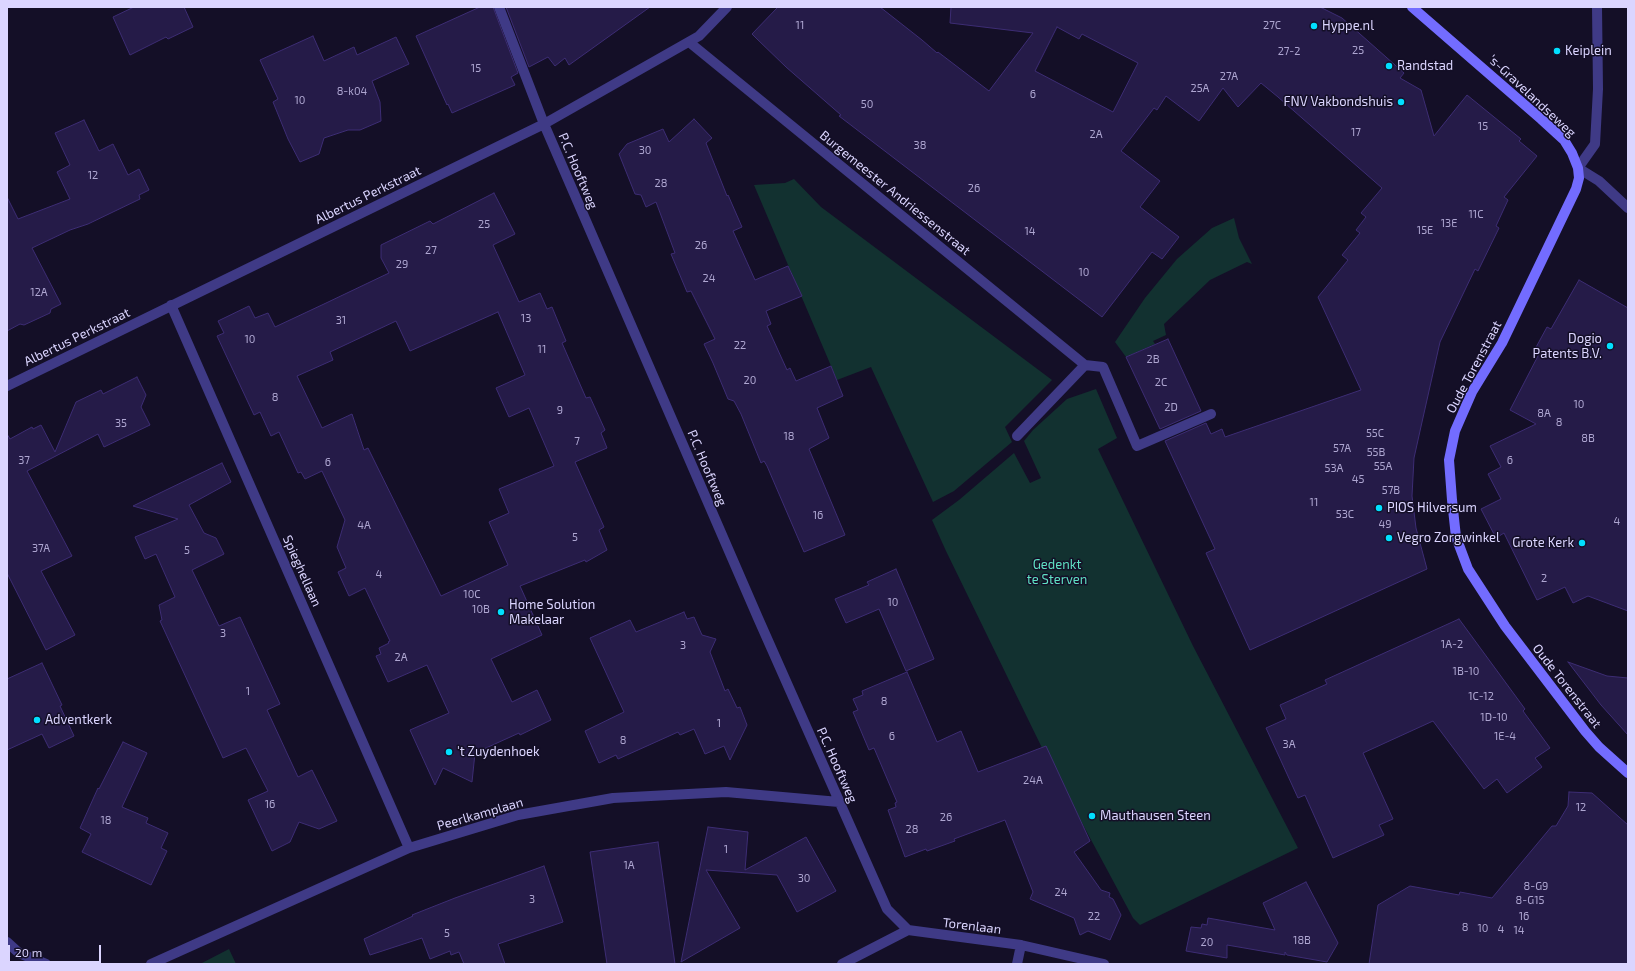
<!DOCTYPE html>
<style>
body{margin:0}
#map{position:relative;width:1635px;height:971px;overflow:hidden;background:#140f27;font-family:"Exo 2",sans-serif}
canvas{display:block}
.frame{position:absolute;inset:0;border:8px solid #dbd5ff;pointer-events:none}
.scale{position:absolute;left:8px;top:945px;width:93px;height:18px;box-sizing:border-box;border:2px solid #dbd5ff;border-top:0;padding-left:5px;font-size:12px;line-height:14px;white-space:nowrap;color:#dbd5ff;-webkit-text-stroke:3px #140f27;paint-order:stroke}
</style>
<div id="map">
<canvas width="1635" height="971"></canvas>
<div class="frame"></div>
<div class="scale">20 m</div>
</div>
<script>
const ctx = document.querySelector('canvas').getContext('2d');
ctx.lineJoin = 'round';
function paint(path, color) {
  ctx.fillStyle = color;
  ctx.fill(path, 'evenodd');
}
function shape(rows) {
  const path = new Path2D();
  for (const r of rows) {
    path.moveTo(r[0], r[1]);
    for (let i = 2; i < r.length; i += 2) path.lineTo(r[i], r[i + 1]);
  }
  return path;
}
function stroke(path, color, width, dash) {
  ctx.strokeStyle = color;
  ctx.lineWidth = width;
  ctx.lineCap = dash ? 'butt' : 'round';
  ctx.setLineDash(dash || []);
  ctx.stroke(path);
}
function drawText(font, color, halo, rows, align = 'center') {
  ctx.font = font + ' "Exo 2",sans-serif';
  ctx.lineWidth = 3;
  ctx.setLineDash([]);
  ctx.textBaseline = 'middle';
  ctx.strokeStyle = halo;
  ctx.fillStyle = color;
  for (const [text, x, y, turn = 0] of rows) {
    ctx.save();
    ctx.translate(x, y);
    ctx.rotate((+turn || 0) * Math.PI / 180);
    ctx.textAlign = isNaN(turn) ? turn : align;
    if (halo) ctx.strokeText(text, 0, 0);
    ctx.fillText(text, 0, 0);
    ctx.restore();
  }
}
const green = shape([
 [794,179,821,207,1052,380,1005,427,1012,442,954,491,933,502,871,367,837,380,754,185,785,183],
 [1234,218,1239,238,1252,264,1247,262,1210,280,1164,324,1166,335,1153,341,1155,344,1126,357,1115,342,1145,298,1177,259,1212,228],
 [1096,389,1117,438,1098,449,1193,646,1298,848,1140,925,1133,918,1045,754,946,551,932,520,959,500,1014,453,1030,483,1041,478,1024,441,1033,430,1067,399],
 [229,949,236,964,200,964]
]);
const building = shape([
 [134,7,184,7,193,27,168,39,166,37,130,55,113,17,134,7],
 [480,7,493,7,518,73,511,77,515,85,452,113,448,104,447,105,416,36,480,7],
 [506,7,650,7,569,65,565,58,555,66,548,57,529,67,506,7],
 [778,7,880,7,922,40,937,53,938,52,989,91,1033,33,950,23,951,7,1320,7,1342,18,1404,73,1400,78,1421,90,1434,136,1467,95,1521,139,1519,141,1537,156,1504,197,1508,200,1496,226,1499,228,1478,271,1475,269,1440,342,1420,431,1414,458,1412,496,1416,528,1427,569,1250,650,1206,553,1215,549,1165,441,1206,423,1211,434,1222,429,1225,437,1361,390,1318,297,1348,260,1342,255,1360,233,1356,230,1366,217,1361,213,1382,188,1278,97,1261,83,1238,107,1223,88,1199,121,1166,96,1157,110,1154,108,1121,151,1160,181,1140,207,1179,237,1162,259,1152,252,1102,317,839,116,841,115,786,67,756,38,752,34,778,7],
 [1057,27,1079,39,1082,34,1138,63,1113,112,1035,71,1057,27],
 [313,36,324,61,354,47,357,55,396,37,409,64,372,81,380,102,381,121,360,130,348,130,324,138,319,154,300,162,288,139,273,102,278,99,260,60,313,36],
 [694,119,712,138,706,143,727,196,728,195,742,227,733,231,755,280,788,266,802,296,766,311,771,324,767,326,787,370,790,368,796,381,831,366,843,396,817,408,829,438,809,449,845,535,804,552,767,466,764,461,761,463,741,414,734,401,728,399,713,363,704,344,715,339,691,291,687,292,671,254,675,253,656,202,646,207,641,195,635,194,619,154,627,144,663,129,669,142,694,119],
 [84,120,99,151,113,144,128,175,139,169,149,190,139,195,140,199,88,224,70,230,32,248,61,304,51,309,50,313,24,325,20,324,7,331,7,197,18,219,70,199,57,172,70,165,55,133,84,120],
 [494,193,515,234,493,245,519,302,540,293,547,309,552,307,566,341,562,343,586,398,590,397,605,430,601,433,607,448,575,462,604,527,599,530,607,550,586,562,585,560,520,586,542,635,491,659,512,702,537,690,551,720,520,735,519,733,475,753,472,782,443,768,435,785,410,730,449,713,427,665,388,682,376,656,381,654,379,648,389,643,388,642,390,641,365,588,349,596,338,572,346,568,337,547,345,520,322,471,305,479,301,472,298,473,279,432,271,436,260,412,254,415,217,336,224,333,218,321,249,306,255,318,268,313,275,327,324,304,389,273,381,258,381,245,430,221,433,224,494,193],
 [498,312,525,375,496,388,509,417,529,408,554,466,499,489,509,513,489,522,508,565,441,596,368,448,364,450,352,414,322,428,297,376,333,360,330,352,396,321,410,351,498,312],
 [1579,280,1628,308,1628,611,1588,596,1573,603,1565,587,1537,600,1504,533,1496,538,1481,509,1501,499,1488,474,1501,467,1490,446,1536,424,1510,410,1539,354,1534,351,1547,327,1551,329,1579,280],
 [1168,339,1201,411,1160,429,1126,357,1168,339],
 [137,377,146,395,141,407,150,425,104,447,98,434,27,471,72,556,41,571,75,635,46,650,7,573,7,434,10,439,32,427,33,429,41,425,55,452,76,402,101,390,103,394,137,377],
 [222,463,231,482,189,505,204,533,216,538,224,554,192,570,219,626,240,617,280,704,267,710,298,777,312,770,337,821,319,829,299,822,290,842,272,851,248,800,268,791,246,748,223,758,160,621,162,620,159,605,175,597,156,554,145,559,135,537,178,519,133,506,222,463],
 [896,569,934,659,906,671,879,609,846,623,835,599,869,585,867,582,896,569],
 [684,612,687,619,694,617,702,635,716,639,710,652,725,691,728,689,737,708,740,707,747,725,730,760,724,746,705,754,694,729,680,735,678,732,618,759,616,755,599,763,585,731,624,712,590,638,630,620,636,632,684,612],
 [1459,619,1525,709,1523,711,1550,748,1535,758,1542,767,1507,793,1497,779,1484,789,1433,721,1363,753,1393,819,1379,825,1384,835,1333,858,1305,795,1298,798,1266,728,1286,719,1280,705,1327,684,1325,680,1459,619],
 [1568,662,1607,676,1628,678,1628,735,1601,705,1568,662],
 [42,663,62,705,60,706,74,736,49,748,42,734,7,750,7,679,42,663],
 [907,672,937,742,961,731,978,772,1046,746,1090,841,1074,852,1101,890,1110,893,1109,897,1113,899,1121,915,1110,940,1088,931,1080,935,1074,918,1030,899,1033,892,1005,820,954,839,955,841,927,851,926,849,905,857,888,810,896,807,895,803,897,802,874,748,869,750,853,712,858,710,853,699,863,695,862,691,907,672],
 [123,742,147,753,122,807,148,818,146,823,168,833,161,848,167,851,151,885,82,852,91,834,80,828,98,788,99,789,123,742],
 [1569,792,1592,793,1628,825,1628,964,1369,964,1378,905,1410,886,1459,895,1460,892,1492,898,1552,826,1556,826,1568,806,1569,792],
 [708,827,748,832,745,870,806,837,836,891,797,912,777,875,706,870,740,928,681,962,708,827],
 [658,842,675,964,607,964,590,852,658,842],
 [544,866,563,922,498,944,505,964,464,964,459,952,451,955,450,951,430,959,422,938,370,955,364,939,413,916,412,915,455,898,544,866],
 [1306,882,1338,943,1327,962,1287,955,1285,952,1285,955,1227,945,1227,958,1186,951,1191,927,1201,928,1202,924,1207,925,1208,918,1275,930,1263,903,1306,882]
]);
const pedestrian = shape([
 [1597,7,1598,89,1595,144,1578,168,1599,181,1628,208]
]);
const minor = shape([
 [499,7,544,124,758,618,887,909,908,930],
 [689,42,1085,365,1017,436],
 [171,305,409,848],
 [1085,365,1103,367,1137,446,1211,414],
 [7,386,544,124,699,36,727,7],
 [7,942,19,953,46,964],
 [151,964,409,848,518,815,613,798,726,792,839,802],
 [842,964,908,930,1021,945,1104,964],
 [1017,964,1021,945]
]);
const secondary = shape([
 [1412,7,1541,119,1564,140,1572,153,1578,168,1579,178,1576,189,1502,343,1472,392,1455,431,1449,460,1452,500,1456,537,1468,569,1505,626,1585,731,1599,747,1628,773]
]);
const markers = [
 [1314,26,4,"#01dfff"],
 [1557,51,4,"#01dfff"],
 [1389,66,4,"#01dfff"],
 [1401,102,4,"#01dfff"],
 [1610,346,4,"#01dfff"],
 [1379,508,4,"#01dfff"],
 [1389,538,4,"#01dfff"],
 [1582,543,4,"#01dfff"],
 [501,612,4,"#01dfff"],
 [37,720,4,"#01dfff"],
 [449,752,4,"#01dfff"],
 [1092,816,4,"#01dfff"]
];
const numberNames = [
 ["11",800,25],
 ["27C",1272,25],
 ["25",1358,50],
 ["27-2",1289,51],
 ["15",476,68],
 ["27A",1229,76],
 ["25A",1200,88],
 ["8-k04",352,91],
 ["6",1033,94],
 ["10",300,100],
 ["50",867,104],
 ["15",1483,126],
 ["17",1356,132],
 ["2A",1096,134],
 ["38",920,145],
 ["30",645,150],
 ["12",93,175],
 ["28",661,183],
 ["26",974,188],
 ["11C",1476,214],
 ["13E",1449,223],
 ["25",484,224],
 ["15E",1425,230],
 ["14",1030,231],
 ["26",701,245],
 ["27",431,250],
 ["29",402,264],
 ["10",1084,272],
 ["24",709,278],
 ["12A",39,292],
 ["13",526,318],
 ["31",341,320],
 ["10",250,339],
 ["22",740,345],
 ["11",542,349],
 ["2B",1153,359],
 ["20",750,380],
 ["2C",1161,382],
 ["8",275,397],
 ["10",1579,404],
 ["2D",1171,407],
 ["9",560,410],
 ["8A",1544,413],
 ["8",1559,422],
 ["35",121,423],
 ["55C",1375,433],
 ["18",789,436],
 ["8B",1588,438],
 ["7",577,441],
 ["57A",1342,448],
 ["55B",1376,452],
 ["37",24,460],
 ["6",1510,460],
 ["6",328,462],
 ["55A",1383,466],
 ["53A",1334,468],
 ["45",1358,479],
 ["57B",1391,490],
 ["11",1314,502],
 ["53C",1345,514],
 ["16",818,515],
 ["4",1617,521],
 ["49",1385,524],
 ["4A",364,525],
 ["5",575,537],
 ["37A",41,548],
 ["5",187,550],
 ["4",379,574],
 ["2",1544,578],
 ["10C",472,594],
 ["10",893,602],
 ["10B",481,609],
 ["3",223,633],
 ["1A-2",1452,644],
 ["3",683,645],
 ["2A",401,657],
 ["1B-10",1466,671],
 ["1",248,691],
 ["1C-12",1481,696],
 ["8",884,701],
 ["1D-10",1494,717],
 ["1",719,723],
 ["6",892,736],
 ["1E-4",1505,736],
 ["8",623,740],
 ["3A",1289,744],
 ["24A",1033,780],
 ["16",270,804],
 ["12",1581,807],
 ["26",946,817],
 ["18",106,820],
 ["28",912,829],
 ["1",726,849],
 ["1A",629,865],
 ["30",804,878],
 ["8-G9",1536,886],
 ["24",1061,892],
 ["3",532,899],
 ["8-G15",1530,900],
 ["22",1094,916],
 ["16",1524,916],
 ["8",1465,927],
 ["10",1483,928],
 ["4",1501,929],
 ["14",1519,930],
 ["5",447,933],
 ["18B",1302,940],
 ["20",1207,942]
];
const poiNames = [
 ["Hyppe.nl",1322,26],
 ["Keiplein",1565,51],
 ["Randstad",1397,66],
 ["FNV Vakbondshuis",1393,102,"right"],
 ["Dogio",1602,339,"right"],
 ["Patents B.V.",1602,354,"right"],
 ["PIOS Hilversum",1387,508],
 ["Vegro Zorgwinkel",1397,538],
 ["Grote Kerk",1574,543,"right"],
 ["Home Solution",509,605],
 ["Makelaar",509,620],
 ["Adventkerk",45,720],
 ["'t Zuydenhoek",457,752],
 ["Mauthausen Steen",1100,816]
];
const streetNames = [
 ["'s-Gravelandseweg",1532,96,43],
 ["P.C. Hooftweg",578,171,67],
 ["Burgemeester Andriessenstraat",895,193,39],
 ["Albertus Perkstraat",368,195,-26],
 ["Albertus Perkstraat",77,337,-26],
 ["Oude Torenstraat",1474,367,-62],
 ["P.C. Hooftweg",707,468,67],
 ["Spieghellaan",302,571,66],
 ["Oude Torenstraat",1567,686,52],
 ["P.C. Hooftweg",837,765,66],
 ["Peerlkamplaan",480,814,-16],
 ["Torenlaan",972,926,7]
];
const parkNames = [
 ["Gedenkt",1057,565],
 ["te Sterven",1057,580]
];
paint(green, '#123130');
paint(building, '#251b48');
stroke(building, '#3d2d74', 1);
stroke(pedestrian, '#3f3a86', 10);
stroke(minor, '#3f3a86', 10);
stroke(secondary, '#736cff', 10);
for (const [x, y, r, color] of markers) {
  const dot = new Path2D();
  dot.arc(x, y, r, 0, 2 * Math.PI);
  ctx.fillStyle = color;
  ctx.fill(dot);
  stroke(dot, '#140f27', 1.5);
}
drawText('11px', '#aea6d1', null, numberNames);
drawText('13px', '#dbd5ff', '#140f27', poiNames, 'left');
drawText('13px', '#dbd5ff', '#140f27', streetNames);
drawText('13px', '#5fe1c4', '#140f27', parkNames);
</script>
